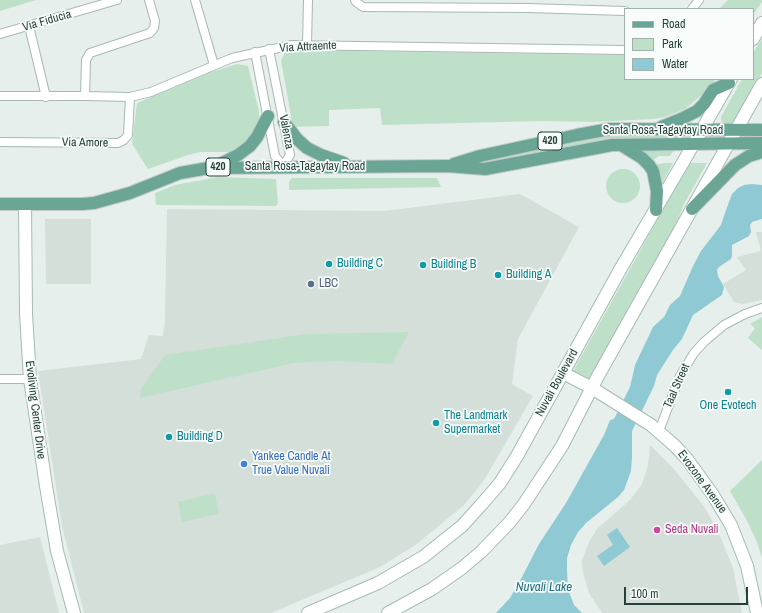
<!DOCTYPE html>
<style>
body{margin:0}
#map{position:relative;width:762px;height:613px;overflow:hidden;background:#e6efeb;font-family:"Archivo Narrow",sans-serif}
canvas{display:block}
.legend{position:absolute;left:624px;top:8px;width:130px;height:72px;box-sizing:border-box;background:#f7fbf9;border:1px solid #a3b1ad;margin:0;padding:5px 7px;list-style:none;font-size:12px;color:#24423a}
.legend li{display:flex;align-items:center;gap:8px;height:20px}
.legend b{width:20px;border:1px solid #a3b1ad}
.scale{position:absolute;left:624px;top:587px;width:124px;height:18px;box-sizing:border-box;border:2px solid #24423a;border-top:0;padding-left:5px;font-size:12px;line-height:14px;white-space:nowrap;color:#24423a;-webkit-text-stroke:3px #f7fbf9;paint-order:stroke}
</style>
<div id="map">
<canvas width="762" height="613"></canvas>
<ul class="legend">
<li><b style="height:5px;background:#6aa596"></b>Road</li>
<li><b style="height:11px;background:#bfe0c8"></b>Park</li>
<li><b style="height:11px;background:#8ec9d4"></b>Water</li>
</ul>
<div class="scale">100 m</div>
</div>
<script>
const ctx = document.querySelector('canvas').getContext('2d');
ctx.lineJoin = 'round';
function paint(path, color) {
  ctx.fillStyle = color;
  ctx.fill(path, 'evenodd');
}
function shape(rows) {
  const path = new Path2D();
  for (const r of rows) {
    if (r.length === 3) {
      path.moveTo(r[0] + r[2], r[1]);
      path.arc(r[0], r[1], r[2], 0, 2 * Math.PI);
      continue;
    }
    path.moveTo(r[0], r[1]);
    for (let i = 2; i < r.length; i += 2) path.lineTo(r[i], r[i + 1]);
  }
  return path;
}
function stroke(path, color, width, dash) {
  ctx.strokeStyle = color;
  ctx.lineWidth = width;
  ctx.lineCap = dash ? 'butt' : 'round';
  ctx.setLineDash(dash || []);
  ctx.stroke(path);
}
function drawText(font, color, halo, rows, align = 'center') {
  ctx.font = font + ' "Archivo Narrow",sans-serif';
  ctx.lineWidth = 3.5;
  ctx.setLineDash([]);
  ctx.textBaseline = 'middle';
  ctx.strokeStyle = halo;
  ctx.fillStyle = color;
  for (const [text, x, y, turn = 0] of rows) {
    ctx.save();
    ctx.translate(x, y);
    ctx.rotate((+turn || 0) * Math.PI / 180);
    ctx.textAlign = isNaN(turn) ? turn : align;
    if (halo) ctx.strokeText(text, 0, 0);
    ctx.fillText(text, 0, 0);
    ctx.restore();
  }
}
const built = shape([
 [520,194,579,227,518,339,512,384,533,396,483,482,464,505,417,544,380,567,271,613,84,613,62,526,38,371,141,359,149,335,163,336,165,318,167,209,384,211],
 [45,219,91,219,91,284,46,284],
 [756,232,762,232,762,300,743,304,734,302,723,284,746,270,737,257,761,251],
 [650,445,673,468,703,505,718,531,733,568,742,613,602,613,589,593,583,573,582,560,589,542,597,529,630,500,642,484,648,465],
 [40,537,59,613,0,613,0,545]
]);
const green = shape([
 [0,0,36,0,0,11],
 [728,0,762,0,762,2,753,15,753,9,719,9],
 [762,39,762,73,734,122,731,124,723,124,721,121,721,117,742,79,753,79,753,53],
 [286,50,625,55,625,79,716,79,705,92,685,109,665,117,654,119,593,122,542,121,382,125,380,108,329,110,329,126,293,127,281,61],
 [237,64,248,66,259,111,260,122,247,144,232,152,200,152,188,155,148,169,132,144,137,103,212,72],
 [616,134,681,134,682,136,681,138,616,139,475,163,588,138],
 [638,150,674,150,670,156,659,156,650,162],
 [665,163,673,163,659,189,654,166,659,164],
 [689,163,707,163,684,204,677,222,589,380,573,371],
 [623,186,17],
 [218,177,276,179,278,203,276,206,156,205,155,193,175,185],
 [292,178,437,178,441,187,289,190,289,182],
 [762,317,762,350,748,338,755,328,750,324],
 [409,332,392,364,336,361,294,363,140,398,141,389,165,355,306,334],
 [762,460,762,558,757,542,746,519,730,491],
 [215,493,219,514,182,522,178,502]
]);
const water = shape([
 [752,184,762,185,762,219,752,222,750,225,751,232,749,236,732,245,732,256,731,259,719,267,717,270,718,276,724,287,722,295,693,315,682,339,673,350,657,375,654,386,632,431,632,457,631,471,624,490,618,497,586,523,578,532,571,545,567,558,567,571,568,589,574,605,582,613,496,613,510,598,521,579,539,544,566,503,604,435,610,420,614,419,630,387,635,365,653,327,664,317,670,305,680,296,693,266,701,251,721,225,726,210,732,194,738,188,744,185],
 [617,528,630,547,604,566,597,556,613,545,607,535]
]);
const street = shape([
 [195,0,214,65],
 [355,0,356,2,363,7,528,8,625,11],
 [692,9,699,0],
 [29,26,46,97],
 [0,34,117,0],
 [307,45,308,0],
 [255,52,275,156,283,166,290,155,269,49],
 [0,96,85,96,130,97,151,92,232,58,292,45,625,50],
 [85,96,86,60,90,53,150,33,154,28,155,21,149,0],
 [0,142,118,143,124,140,128,135,130,97],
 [0,379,30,379],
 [659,431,680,376,694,353,704,342,724,325,745,314,762,308]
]);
const secondary = shape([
 [753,39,762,23],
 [25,204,26,314,30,379,46,486,57,551,74,613],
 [563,373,592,388,651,425,675,446,687,459,713,495,731,525,747,566,757,613],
 [308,613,378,583,423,557,462,526,481,505,500,483,517,456,621,268,685,159,731,79],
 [388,613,432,589,462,568,481,552,509,523,524,504,562,446,598,376,762,84]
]);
const primary = shape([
 [284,122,297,139,307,148,321,155,344,163],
 [661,127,681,119,697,111,704,104,713,90,729,83],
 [621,145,642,158,649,165,653,171,657,191,656,210],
 [454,164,480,156,577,135,610,129,762,130],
 [216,166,238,155,250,146,257,137,268,116],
 [0,204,82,204,94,203,130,193,180,173,209,168,447,166,485,169,612,145,762,143],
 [692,209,735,165,749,156,762,152]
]);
const markers = [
 [329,264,4,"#0f9aa8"],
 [423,265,4,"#0f9aa8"],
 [498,275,4,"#0f9aa8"],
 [311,284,4,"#5c6f8a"],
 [728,392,4,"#0f9aa8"],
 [436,423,4,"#0f9aa8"],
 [169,437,4,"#0f9aa8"],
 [244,464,4,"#3f7fe0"],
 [657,530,4,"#d1479c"]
];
const shields = [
 [550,141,24],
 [218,167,24]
];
const shieldNames = [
 ["420",550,141],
 ["420",218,167]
];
const streetNames = [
 ["Via Fiducia",47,21,-16],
 ["Via Attraente",308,47,-3],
 ["Santa Rosa-Tagaytay Road",663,131],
 ["Valenza",286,132,79],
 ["Via Amore",85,143,1],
 ["Santa Rosa-Tagaytay Road",305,167],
 ["Nuvali Boulevard",557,383,-61],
 ["Taal Street",677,386,-66],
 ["Evoliving Center Drive",35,410,83],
 ["Evozone Avenue",702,482,54]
];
const cultureNames = [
 ["Building C",337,264],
 ["Building B",431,265],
 ["Building A",506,275],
 ["One Evotech",728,406,"center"],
 ["The Landmark",444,416],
 ["Supermarket",444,430],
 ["Building D",177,437]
];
const serviceNames = [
 ["LBC",319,284]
];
const shopNames = [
 ["Yankee Candle At",252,457],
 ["True Value Nuvali",252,471]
];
const hotelNames = [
 ["Seda Nuvali",665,530]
];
const waterNames = [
 ["Nuvali Lake",544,588]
];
paint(built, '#d4dfda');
paint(green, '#bfe0c8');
paint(water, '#8ec9d4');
stroke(street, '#a8b8b2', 10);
stroke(secondary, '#a4bbb3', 14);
stroke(primary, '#c2cac8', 14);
stroke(street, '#fff', 8);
stroke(secondary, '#fff', 12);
stroke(primary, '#6aa596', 12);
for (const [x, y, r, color] of markers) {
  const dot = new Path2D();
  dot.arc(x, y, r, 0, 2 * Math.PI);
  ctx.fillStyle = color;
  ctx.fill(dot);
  stroke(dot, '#f7fbf9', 1.5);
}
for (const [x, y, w] of shields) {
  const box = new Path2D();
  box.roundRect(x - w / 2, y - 9, w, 18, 3);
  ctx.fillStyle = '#f7fbf9';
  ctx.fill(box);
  stroke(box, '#24423a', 1);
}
drawText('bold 11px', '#24423a', null, shieldNames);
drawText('12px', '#24423a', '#f7fbf9', streetNames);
drawText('12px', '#0d838f', '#f7fbf9', cultureNames, 'left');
drawText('12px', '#4e5e75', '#f7fbf9', serviceNames, 'left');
drawText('12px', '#366cbe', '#f7fbf9', shopNames, 'left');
drawText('12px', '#b23c85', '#f7fbf9', hotelNames, 'left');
drawText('italic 13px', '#1c6f80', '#f7fbf9', waterNames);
</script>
